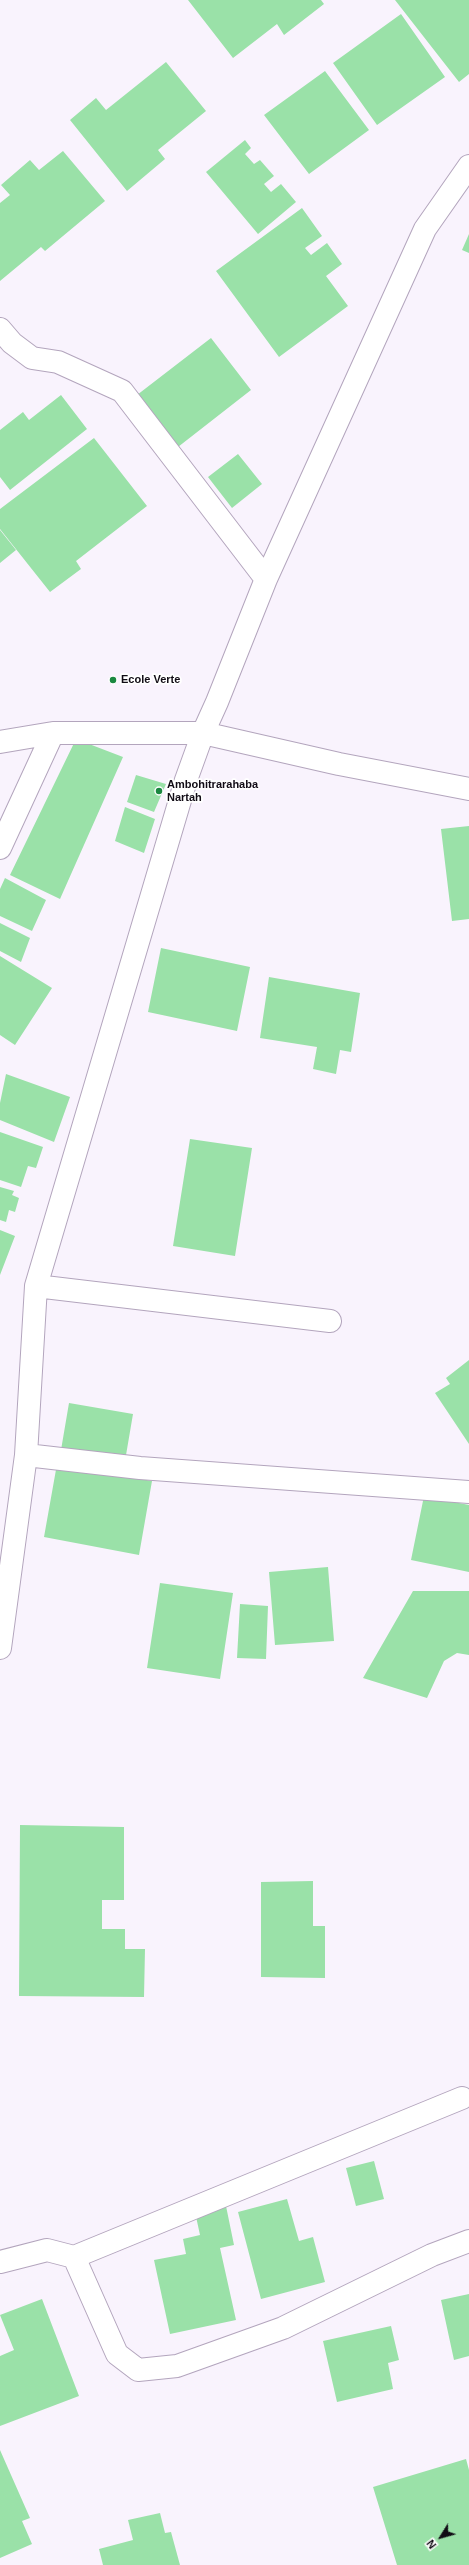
<!DOCTYPE html>
<style>
body{margin:0}
#map{position:relative;width:469px;height:2565px;overflow:hidden;background:#f9f3fd;font-family:Helvetica,sans-serif}
canvas{display:block}
.north{position:absolute;left:421px;top:2517px;width:40px;height:40px;-webkit-text-stroke:3px #fff;paint-order:stroke;rotate:233deg;font-size:11px;font-weight:700;line-height:16px;text-align:center;color:#110c15}
.north::after{content:'';display:block;margin:auto;width:14px;height:18px;background:#110c15;clip-path:polygon(50% 0,100% 100%,50% 72%,0 100%)}
</style>
<div id="map">
<canvas width="469" height="2565"></canvas>
<div class="north">N</div>
</div>
<script>
const ctx = document.querySelector('canvas').getContext('2d');
ctx.lineJoin = 'round';
function paint(path, color) {
  ctx.fillStyle = color;
  ctx.fill(path, 'evenodd');
}
function shape(rows) {
  const path = new Path2D();
  for (const r of rows) {
    path.moveTo(r[0], r[1]);
    for (let i = 2; i < r.length; i += 2) path.lineTo(r[i], r[i + 1]);
  }
  return path;
}
function stroke(path, color, width, dash) {
  ctx.strokeStyle = color;
  ctx.lineWidth = width;
  ctx.lineCap = dash ? 'butt' : 'round';
  ctx.setLineDash(dash || []);
  ctx.stroke(path);
}
function drawText(font, color, halo, rows, align = 'center') {
  ctx.font = font + ' Helvetica,sans-serif';
  ctx.lineWidth = 3.5;
  ctx.setLineDash([]);
  ctx.textBaseline = 'middle';
  ctx.strokeStyle = halo;
  ctx.fillStyle = color;
  for (const [text, x, y, turn = 0] of rows) {
    ctx.save();
    ctx.translate(x, y);
    ctx.rotate((+turn || 0) * Math.PI / 180);
    ctx.textAlign = isNaN(turn) ? turn : align;
    if (halo) ctx.strokeText(text, 0, 0);
    ctx.fillText(text, 0, 0);
    ctx.restore();
  }
}
const building = shape([
 [188,0,321,0,324,4,284,35,277,24,233,58],
 [395,0,469,0,469,74,459,82],
 [401,14,445,77,377,125,333,63],
 [166,62,206,111,158,150,165,159,127,191,70,120,96,98,106,110],
 [325,71,369,130,309,174,264,115],
 [245,140,251,148,245,154,254,164,260,160,274,176,264,184,271,192,281,184,296,202,258,234,206,172],
 [63,151,105,201,45,251,41,247,0,281,0,203,10,195,1,185,30,160,39,170],
 [302,208,322,236,305,248,311,255,327,243,342,264,326,276,348,306,279,357,216,271],
 [469,234,469,253,462,250],
 [211,338,251,390,178,447,137,395],
 [61,395,87,429,10,490,0,477,0,430,23,412,29,420],
 [94,438,147,506,76,561,81,569,50,592,0,529,0,509],
 [238,454,262,484,232,508,208,477],
 [0,530,16,550,0,563],
 [76,739,123,757,60,899,10,875],
 [136,775,166,784,154,812,127,802],
 [125,807,155,819,144,853,115,841],
 [469,826,469,919,452,921,441,829],
 [5,878,46,900,32,931,0,916,0,889],
 [0,923,30,938,21,962,0,951],
 [161,948,250,967,237,1031,148,1012],
 [0,956,52,988,15,1045,0,1035],
 [269,977,360,993,351,1052,340,1050,336,1074,313,1069,317,1047,260,1038],
 [6,1074,70,1097,54,1142,0,1120,0,1103],
 [0,1132,43,1147,36,1168,28,1166,21,1187,0,1180],
 [190,1139,252,1148,235,1256,173,1246],
 [0,1187,14,1191,12,1195,19,1198,15,1212,9,1210,6,1222,0,1220],
 [0,1230,15,1236,0,1275],
 [469,1360,469,1444,435,1393,450,1384,446,1378],
 [69,1403,133,1414,125,1461,61,1450],
 [57,1464,152,1481,139,1555,44,1537],
 [424,1496,469,1505,469,1572,411,1560],
 [328,1567,334,1641,275,1645,269,1572],
 [160,1583,233,1593,220,1679,147,1668],
 [413,1591,469,1591,469,1655,457,1653,444,1661,427,1698,363,1678],
 [240,1604,268,1606,266,1659,237,1658],
 [20,1825,124,1827,124,1900,102,1900,102,1929,125,1929,125,1949,145,1949,144,1997,19,1996],
 [313,1881,313,1926,325,1926,325,1978,261,1977,261,1882],
 [374,2161,384,2199,356,2206,346,2168],
 [287,2199,299,2241,313,2237,325,2282,261,2299,238,2212],
 [226,2206,234,2245,220,2248,236,2320,170,2334,154,2260,186,2254,183,2239,200,2235,195,2212],
 [469,2294,469,2356,454,2360,441,2300],
 [42,2299,79,2396,0,2426,0,2356,14,2350,0,2315],
 [391,2326,399,2360,388,2363,393,2389,337,2402,323,2341],
 [0,2450,30,2518,22,2521,32,2544,0,2558],
 [466,2459,469,2470,469,2565,397,2565,373,2487],
 [160,2513,165,2533,171,2532,180,2565,103,2565,99,2549,133,2540,128,2520]
]);
const minor = shape([
 [0,329,12,343,32,358,58,362,122,391,266,579],
 [0,742,53,733,203,733,339,764,469,789],
 [0,848,53,733],
 [36,1286,330,1321],
 [26,1455,140,1468,469,1492],
 [0,1648,26,1455,36,1286,186,780,203,733,217,702,266,579,425,229,469,166],
 [74,2257,462,2098],
 [0,2262,47,2250,74,2257,117,2354,138,2370,177,2366,283,2328,432,2255,469,2241]
]);
const markers = [
 [113,680,4,"#1a8840"],
 [159,791,4,"#1a8840"]
];
const poiNames = [
 ["Ecole Verte",121,680],
 ["Ambohitrarahaba",167,785],
 ["Nartah",167,798]
];
paint(building, '#9ae1a8');
stroke(minor, '#b3a5bd', 24);
stroke(minor, '#fff', 22);
for (const [x, y, r, color] of markers) {
  const dot = new Path2D();
  dot.arc(x, y, r, 0, 2 * Math.PI);
  ctx.fillStyle = color;
  ctx.fill(dot);
  stroke(dot, '#fff', 1.5);
}
drawText('bold 11px', '#110c15', '#fff', poiNames, 'left');
</script>
